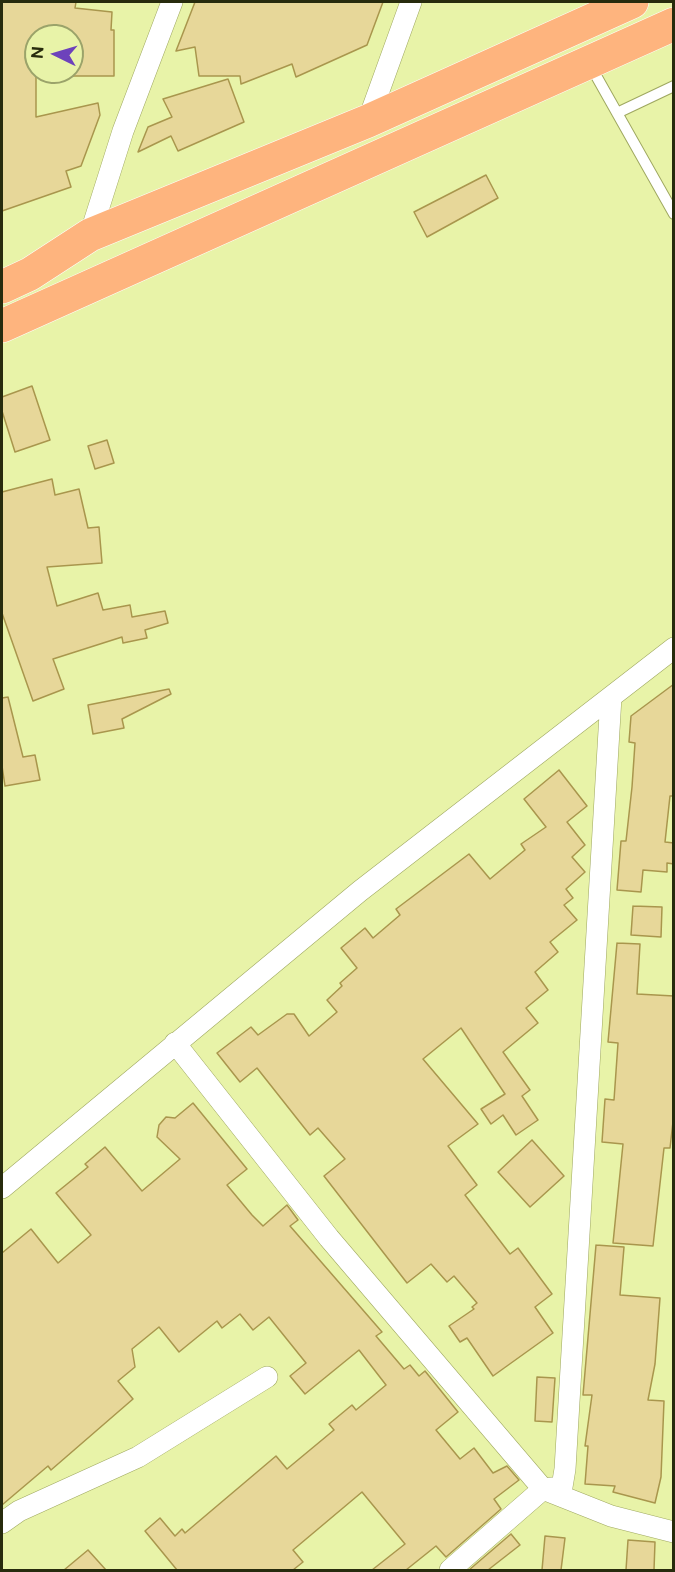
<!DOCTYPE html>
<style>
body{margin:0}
#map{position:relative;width:675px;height:1572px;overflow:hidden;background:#e8f3a8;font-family:"Public Sans",sans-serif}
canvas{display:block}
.frame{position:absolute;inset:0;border:3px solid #272b0d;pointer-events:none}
.north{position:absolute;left:24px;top:24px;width:60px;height:60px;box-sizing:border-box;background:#e8f3a8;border:2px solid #9ba36a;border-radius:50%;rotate:275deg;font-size:16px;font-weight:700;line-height:24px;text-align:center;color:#272b0d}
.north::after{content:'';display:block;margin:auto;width:21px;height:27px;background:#6d42bb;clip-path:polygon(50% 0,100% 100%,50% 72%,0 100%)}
</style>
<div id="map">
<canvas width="675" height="1572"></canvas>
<div class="frame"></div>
<div class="north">N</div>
</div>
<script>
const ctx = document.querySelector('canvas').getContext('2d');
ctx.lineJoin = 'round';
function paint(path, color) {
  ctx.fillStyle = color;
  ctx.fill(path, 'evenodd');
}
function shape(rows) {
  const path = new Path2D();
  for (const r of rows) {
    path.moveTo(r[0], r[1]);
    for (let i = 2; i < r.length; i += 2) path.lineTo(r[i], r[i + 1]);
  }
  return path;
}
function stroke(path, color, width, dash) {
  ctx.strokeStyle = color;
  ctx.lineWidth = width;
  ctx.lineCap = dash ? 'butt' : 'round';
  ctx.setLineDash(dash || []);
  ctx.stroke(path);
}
const building = shape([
 [2,2,76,2,75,8,112,12,111,30,114,30,114,76,72,76,72,36,36,36,36,117,98,103,100,115,81,166,66,171,71,187,2,211,2,2],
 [195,2,383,2,367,45,296,77,292,64,241,84,240,76,199,76,195,47,176,51,195,2],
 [228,79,244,122,178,151,171,136,138,152,148,127,172,117,163,99,228,79],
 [486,175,498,198,427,237,414,212,486,175],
 [32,386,50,440,15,452,2,411,2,397,32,386],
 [107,440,114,463,95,469,88,446,107,440],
 [52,479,55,495,79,489,88,528,99,527,102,563,47,567,57,606,98,593,103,610,130,605,132,617,165,611,168,623,145,630,147,638,123,643,122,637,53,659,64,689,33,701,2,613,2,492,52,479],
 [674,684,674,796,670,796,665,842,674,843,674,864,667,863,667,872,643,870,641,892,617,890,621,841,626,841,632,787,635,743,629,742,631,716,674,684],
 [169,689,171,694,122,719,124,728,93,734,88,705,169,689],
 [8,697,23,757,35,755,40,780,5,786,2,766,2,698,8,697],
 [559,770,587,806,567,822,585,845,572,857,585,872,566,889,573,898,564,905,577,920,550,942,558,952,535,972,548,990,526,1008,538,1023,503,1052,530,1090,522,1096,538,1120,516,1135,503,1115,491,1124,481,1109,505,1094,461,1028,423,1059,478,1124,448,1146,477,1185,465,1195,510,1254,518,1248,552,1294,535,1307,553,1333,493,1376,467,1338,460,1342,449,1326,474,1309,472,1307,477,1303,454,1276,447,1282,431,1264,407,1283,324,1176,345,1159,318,1128,310,1135,257,1068,240,1082,217,1053,251,1027,258,1035,287,1014,294,1014,309,1036,337,1012,327,1000,342,986,340,983,357,968,341,948,365,928,373,938,400,915,396,909,469,854,490,879,525,850,521,844,546,827,524,799,559,770],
 [633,906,662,907,661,937,631,935,633,906],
 [617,943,640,944,637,994,674,996,674,1113,670,1148,664,1148,653,1246,613,1243,623,1144,602,1142,605,1099,614,1100,618,1043,608,1042,617,943],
 [193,1103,247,1169,227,1185,252,1215,263,1226,287,1205,298,1220,290,1226,382,1332,376,1336,404,1369,410,1365,419,1376,425,1371,458,1412,436,1430,460,1459,474,1448,493,1473,507,1466,519,1480,494,1499,501,1509,446,1557,436,1546,406,1570,372,1570,405,1544,362,1492,293,1550,303,1562,293,1570,177,1570,145,1531,160,1518,175,1536,182,1529,185,1533,276,1456,287,1469,334,1430,329,1424,352,1405,356,1410,386,1385,359,1350,305,1394,290,1376,306,1363,269,1317,253,1330,240,1314,222,1328,217,1321,179,1352,159,1327,132,1349,135,1367,118,1381,133,1399,51,1470,48,1466,2,1505,2,1253,31,1229,58,1263,91,1235,56,1193,88,1167,85,1164,105,1147,142,1191,180,1159,157,1137,159,1125,166,1117,175,1118,193,1103],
 [532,1140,564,1176,530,1207,498,1172,532,1140],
 [596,1245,624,1247,620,1295,660,1298,655,1364,648,1400,664,1401,661,1477,655,1503,613,1492,615,1486,585,1484,588,1446,585,1446,592,1395,583,1395,596,1245],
 [537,1377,555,1378,552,1422,535,1421,537,1377],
 [511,1534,520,1545,488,1570,469,1570,511,1534],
 [545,1536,565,1538,561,1570,542,1570,545,1536],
 [628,1540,655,1542,654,1570,626,1570,628,1540],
 [88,1550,106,1570,64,1570,88,1550]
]);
const service = shape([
 [590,65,674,214],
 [617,113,674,86]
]);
const minor = shape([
 [368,121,411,2],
 [90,235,123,131,172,2],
 [175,1043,329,1238,543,1489,611,1516,674,1532],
 [2,1188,360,891,674,648],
 [2,1523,19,1511,138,1457,267,1377],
 [450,1570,543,1489,562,1487,565,1469,611,697]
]);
const trunk = shape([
 [2,287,30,274,90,235,368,121,632,2],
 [2,326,674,24]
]);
paint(building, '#e7d799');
stroke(building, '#a9964d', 1.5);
stroke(service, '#9fa860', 12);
stroke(minor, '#9fa860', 22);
stroke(trunk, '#fff', 34);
stroke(service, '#fff', 10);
stroke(minor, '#fff', 21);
stroke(trunk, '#feb47e', 33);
</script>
